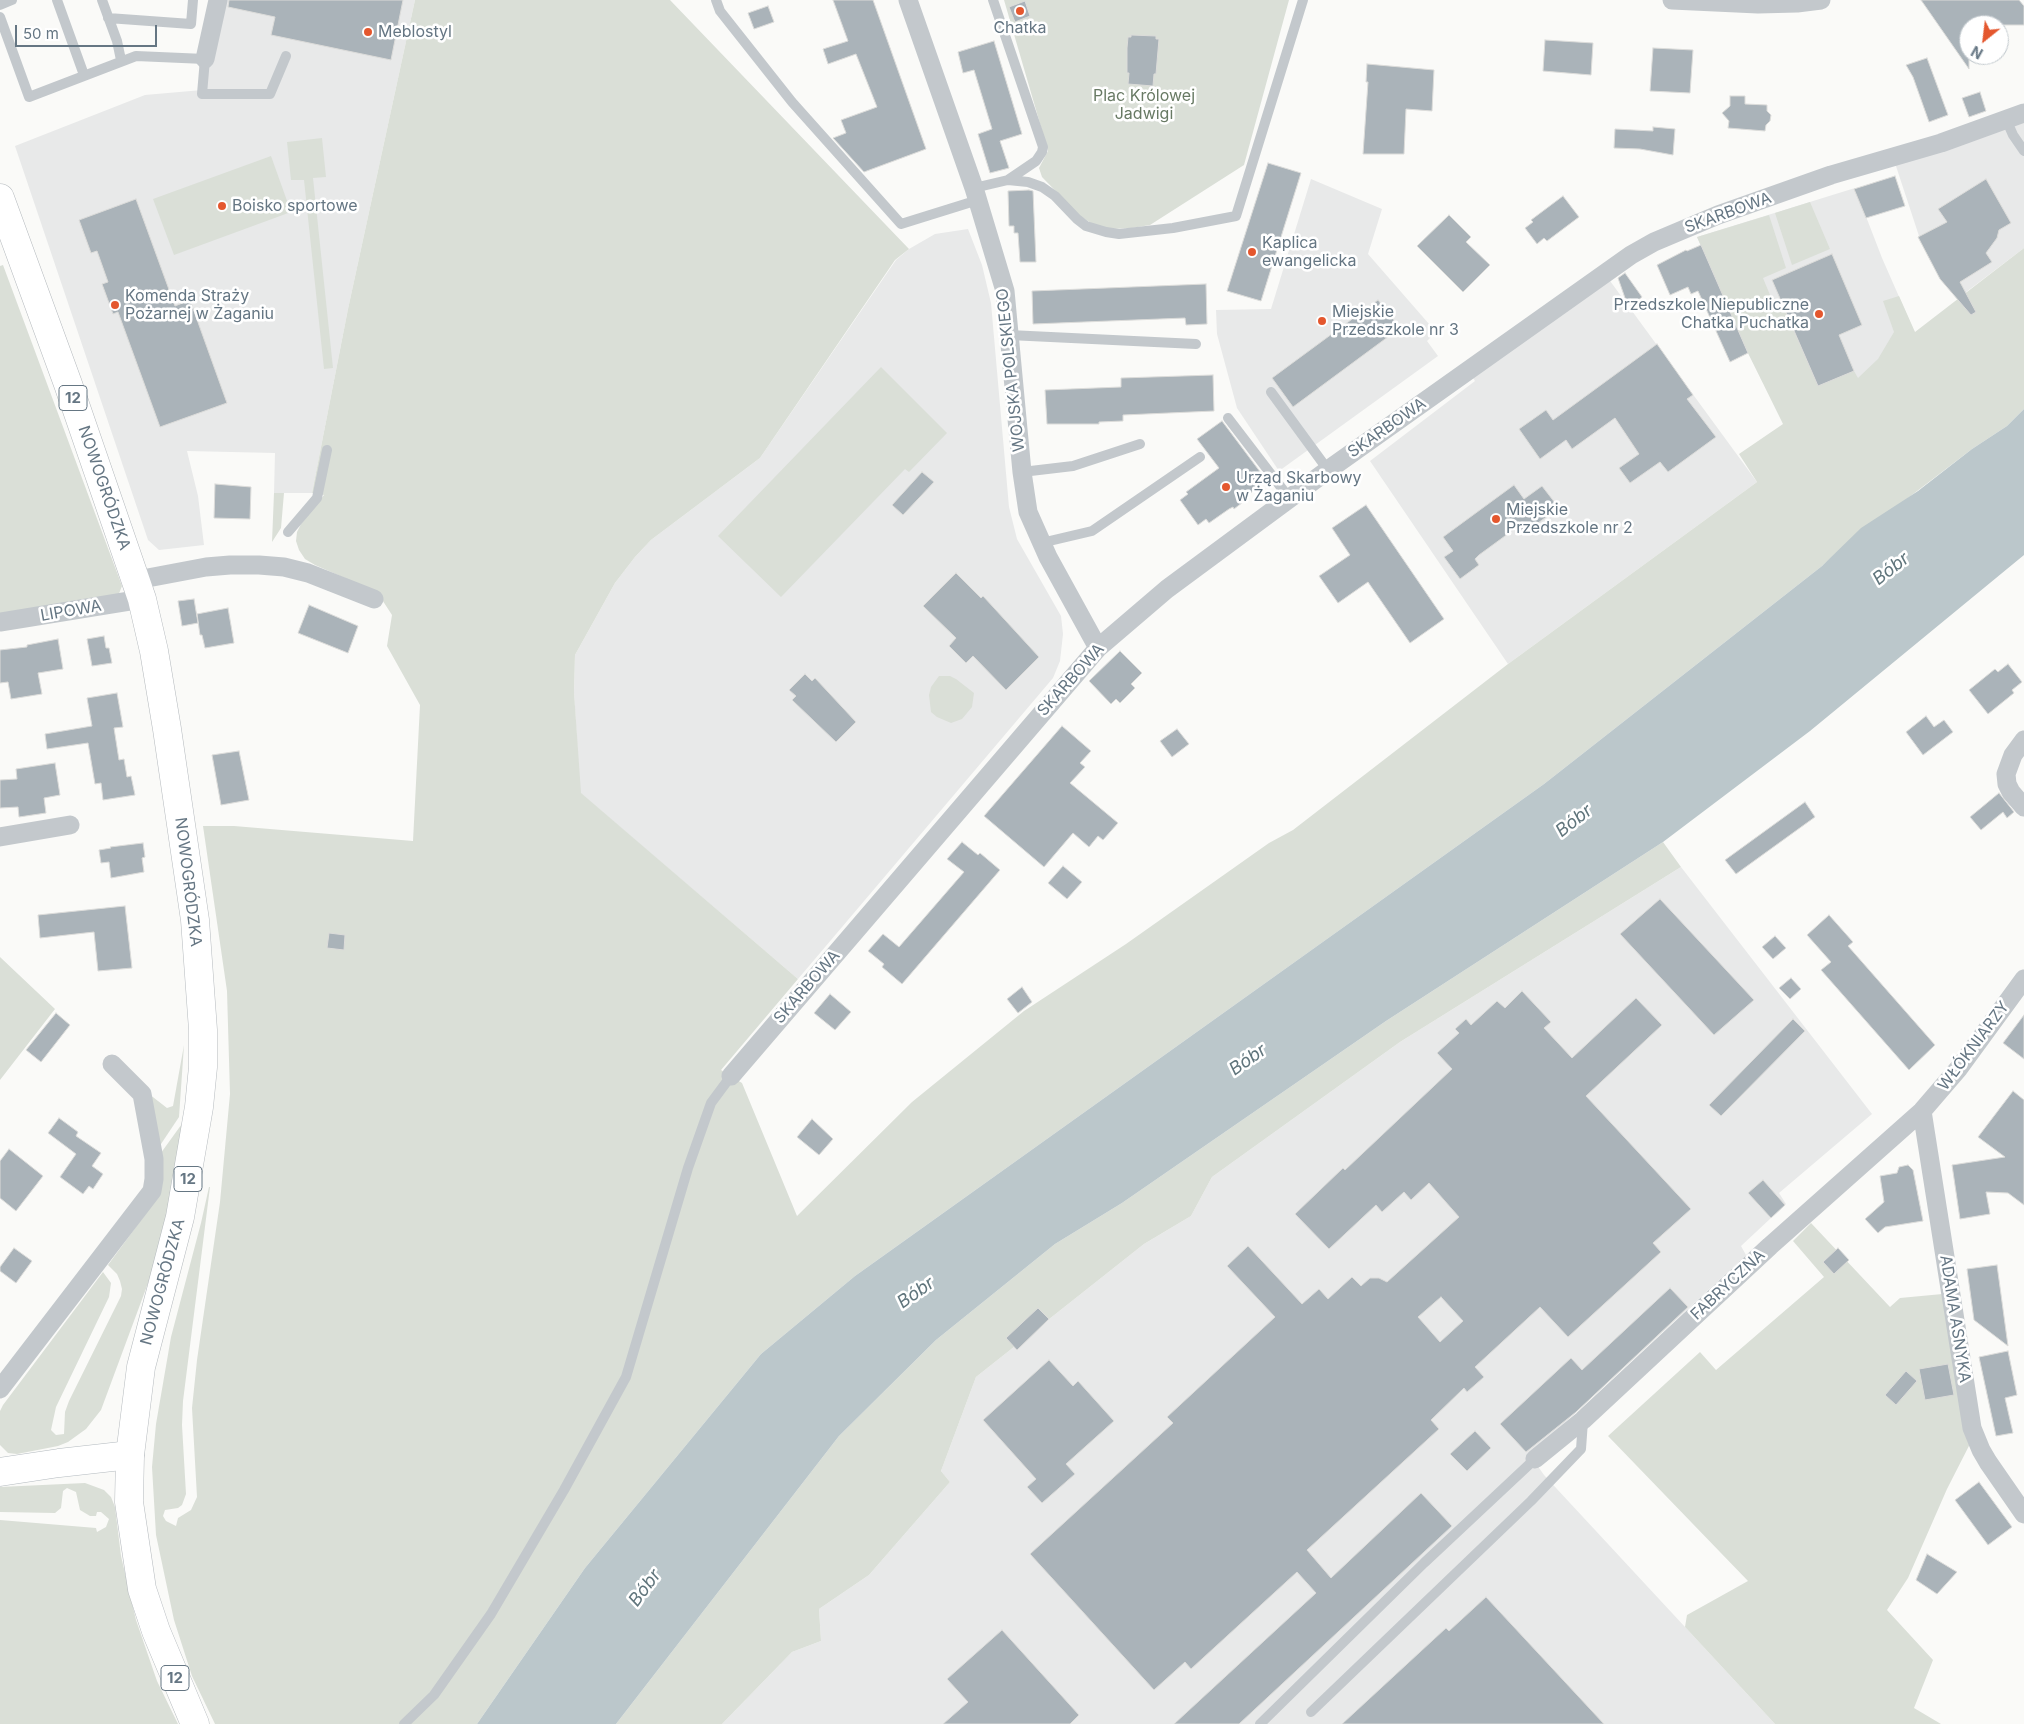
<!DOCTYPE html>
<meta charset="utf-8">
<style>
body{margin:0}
#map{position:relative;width:2024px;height:1724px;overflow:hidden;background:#fafaf8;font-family:Inter,sans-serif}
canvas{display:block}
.north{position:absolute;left:1959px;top:15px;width:50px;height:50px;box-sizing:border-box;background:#fff;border:1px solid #c1c8cd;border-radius:50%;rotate:209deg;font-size:14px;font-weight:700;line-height:20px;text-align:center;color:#657683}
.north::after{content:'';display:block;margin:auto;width:18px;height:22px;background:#e4572e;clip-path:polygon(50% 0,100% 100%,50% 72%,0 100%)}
.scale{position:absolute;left:15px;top:25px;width:142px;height:22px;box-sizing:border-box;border:2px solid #657683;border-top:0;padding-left:6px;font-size:15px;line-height:18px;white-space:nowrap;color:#657683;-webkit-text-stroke:4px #fff;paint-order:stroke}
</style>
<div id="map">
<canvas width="2024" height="1724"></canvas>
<div class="north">N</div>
<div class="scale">50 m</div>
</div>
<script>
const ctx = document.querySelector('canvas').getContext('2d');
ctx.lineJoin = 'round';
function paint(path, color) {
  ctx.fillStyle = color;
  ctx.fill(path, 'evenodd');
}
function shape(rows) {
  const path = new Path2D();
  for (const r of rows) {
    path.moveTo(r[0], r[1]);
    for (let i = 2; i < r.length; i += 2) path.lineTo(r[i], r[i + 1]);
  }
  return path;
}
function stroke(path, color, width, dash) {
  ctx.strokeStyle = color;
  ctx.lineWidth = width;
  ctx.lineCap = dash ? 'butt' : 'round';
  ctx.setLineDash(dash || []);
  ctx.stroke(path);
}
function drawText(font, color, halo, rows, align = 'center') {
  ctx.font = font + ' Inter,sans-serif';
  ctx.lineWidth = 5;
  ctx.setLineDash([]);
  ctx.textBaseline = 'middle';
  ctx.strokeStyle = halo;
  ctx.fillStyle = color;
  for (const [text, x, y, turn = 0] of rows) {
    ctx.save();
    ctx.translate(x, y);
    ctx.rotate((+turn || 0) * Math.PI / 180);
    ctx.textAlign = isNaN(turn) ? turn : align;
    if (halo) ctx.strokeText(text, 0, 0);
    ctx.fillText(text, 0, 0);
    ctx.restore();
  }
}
const built = shape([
 [218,0,415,0,348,309,312,493,274,493,275,453,187,451,198,496,204,545,159,550,148,540,15,146,145,95,202,90],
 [2024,114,2024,248,1957,299,1940,278,1919,236,1893,157],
 [1311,179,1382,209,1368,254,1436,332,1427,341,1438,356,1279,471,1237,408,1217,334,1216,310,1271,309],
 [1855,188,1882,258,1915,333,1861,378,1784,424,1748,353,1697,237],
 [968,229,982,265,991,303,1009,507,1017,539,1061,616,1063,634,1060,661,1053,678,798,979,580,793,574,692,575,655,615,583,635,557,651,540,760,458,896,260,909,249,935,234],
 [1605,274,1757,482,1508,664,1370,461,1475,381,1468,370],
 [1681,867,1872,1114,1779,1193,1786,1204,1741,1246,1746,1255,1530,1455,1544,1475,1775,1724,722,1724,792,1652,821,1641,819,1609,869,1575,950,1482,941,1471,976,1377,1144,1244,1191,1216,1212,1177,1400,1042]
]);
const green = shape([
 [415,0,670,0,909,249,895,260,760,458,651,540,635,557,615,583,575,655,574,692,581,793,798,979,721,1070,742,1083,797,1216,912,1102,1024,1011,1126,944,1269,843,1293,830,1508,664,1757,482,1739,454,1783,424,1748,353,1697,237,1769,215,1786,268,1763,278,1777,312,1784,309,1818,386,1854,371,1858,378,1878,359,1894,332,1883,301,1899,296,1915,332,2024,248,2024,409,2007,426,1972,449,1840,550,1822,566,1544,784,855,1276,761,1354,585,1568,477,1724,215,1724,192,1676,174,1620,156,1535,152,1467,156,1424,171,1337,201,1223,209,1187,210,1187,183,1401,182,1425,186,1494,182,1505,178,1508,165,1510,163,1516,166,1521,176,1526,178,1518,191,1510,197,1497,192,1408,197,1360,220,1202,230,1094,227,991,203,826,234,826,413,841,420,705,387,646,392,615,377,592,315,565,305,559,299,550,296,541,297,532,301,524,324,495,312,493,348,309],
 [1004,0,1289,0,1244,165,1150,225,1132,228,1110,229,1091,223,1080,216,1042,177,1039,168,1048,151],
 [322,138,326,177,313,178,333,368,324,369,304,180,291,180,287,142],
 [271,156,291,212,174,255,153,199],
 [1810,202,1830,249,1792,265,1775,213],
 [3,265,122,586,118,596,0,616,0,266],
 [881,367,947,433,909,472,905,469,781,597,718,536],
 [274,493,284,493,281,528,272,542],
 [939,676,950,676,956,679,974,693,972,707,962,719,951,723,937,717,931,712,929,695,931,687],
 [1663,842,1681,867,1400,1042,1212,1177,1191,1216,1144,1244,976,1377,941,1471,950,1482,869,1575,819,1609,821,1641,792,1652,722,1724,616,1724,839,1436,936,1340,1055,1244,1122,1203,1386,1021],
 [0,957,55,1009,0,1080],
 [184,1045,179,1117,157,1150,149,1094,167,1108,173,1106],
 [184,1121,176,1177,154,1267,101,1410,86,1429,68,1442,58,1446,17,1454,8,1453,0,1445,0,1411,3,1405,103,1272,111,1283,109,1297,56,1407,51,1430,56,1435,64,1434,65,1412,69,1401,121,1296,122,1289,120,1281,117,1274,108,1265,155,1201,158,1157],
 [1811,1223,1890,1307,1900,1298,1953,1293,1973,1438,1947,1489,1908,1578,1887,1610,1933,1660,1914,1708,1941,1724,1775,1724,1685,1627,1687,1615,1748,1581,1608,1436,1700,1352,1716,1370,1824,1277,1793,1241],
 [85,1483,104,1490,111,1497,115,1507,121,1556,136,1620,157,1681,178,1724,0,1724,0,1520,96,1528,97,1532,106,1527,109,1519,101,1512,97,1512,96,1516,90,1516,80,1510,76,1492,67,1488,63,1491,61,1508,55,1513,0,1512,0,1487]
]);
const water = shape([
 [2024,409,2024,555,1810,731,1663,842,1386,1021,1122,1203,1055,1244,936,1340,839,1436,616,1724,477,1724,585,1568,761,1354,855,1276,1544,784,1822,566,1861,528,1918,491,1972,449,2007,426]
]);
const building = shape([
 [229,0,403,0,391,60,271,35,275,17,228,7,229,0],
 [833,0,873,0,926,149,864,172,833,138,846,133,841,120,877,107,856,54,828,64,823,49,848,41,833,0],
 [1921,0,2019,0,2024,6,2024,25,1969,25,1969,69,1921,0],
 [1025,1,1030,16,1015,22,1009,7,1025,1],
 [768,6,774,22,754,29,748,13,768,6],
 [1131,35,1156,36,1156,39,1159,39,1156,74,1154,74,1153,86,1128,84,1129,73,1127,73,1127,48,1128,37,1131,37,1131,35],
 [1545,40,1593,43,1591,75,1543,71,1545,40],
 [994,41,1022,134,1000,141,1009,168,990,173,978,134,992,129,974,70,963,73,958,52,994,41],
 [1653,48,1693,50,1690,93,1650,91,1653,48],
 [1927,58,1948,115,1929,122,1913,77,1906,65,1927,58],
 [1367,64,1434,70,1432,111,1406,109,1404,154,1363,154,1368,82,1366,82,1367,64],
 [1980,92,1986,111,1969,117,1962,98,1980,92],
 [1730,96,1745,96,1745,104,1767,105,1767,111,1771,115,1770,121,1766,125,1765,131,1728,128,1729,121,1722,113,1730,106,1730,96],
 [1653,127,1675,129,1673,155,1640,149,1614,148,1615,129,1653,131,1653,127],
 [1268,163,1301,173,1261,301,1227,291,1268,163],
 [1895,176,1905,206,1866,218,1854,189,1895,176],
 [1986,179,2011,223,1999,230,1997,238,1986,253,1992,262,1960,282,1976,312,1971,315,1940,279,1918,237,1947,222,1938,209,1986,179],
 [1029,190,1033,191,1036,262,1020,262,1018,233,1014,233,1014,226,1009,226,1008,191,1029,190],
 [1563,196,1579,217,1547,241,1544,238,1537,244,1525,228,1533,222,1531,220,1563,196],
 [136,199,175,306,190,300,227,403,160,427,118,312,113,314,102,284,108,282,97,251,91,253,79,220,136,199],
 [1449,215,1471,237,1466,242,1490,265,1463,292,1417,246,1449,215],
 [1701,245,1748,353,1730,362,1698,291,1691,294,1688,287,1670,295,1657,265,1686,250,1687,251,1701,245],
 [1832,254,1862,325,1839,335,1854,371,1818,386,1772,280,1832,254],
 [1625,273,1642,297,1631,306,1625,298,1618,278,1625,273],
 [1206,284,1207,324,1186,325,1185,318,1033,324,1032,291,1206,284],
 [1378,300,1400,328,1293,407,1272,378,1378,300],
 [1657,344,1693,395,1687,399,1716,437,1668,472,1660,462,1630,483,1619,468,1639,454,1615,418,1572,449,1566,440,1540,459,1519,429,1546,410,1553,420,1657,344],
 [1213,375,1214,411,1123,415,1123,421,1099,422,1099,424,1047,424,1045,390,1121,387,1121,378,1213,375],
 [1222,421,1267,481,1246,496,1247,499,1234,509,1233,507,1229,509,1209,523,1206,519,1198,525,1180,500,1188,494,1186,492,1219,468,1197,439,1222,421],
 [922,472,934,482,903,515,892,505,922,472],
 [215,484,251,487,250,519,214,518,215,484],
 [1514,485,1524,499,1542,486,1559,508,1521,535,1516,528,1479,555,1475,559,1479,565,1460,579,1444,557,1453,551,1443,537,1514,485],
 [1366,505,1444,619,1410,643,1368,582,1338,603,1319,576,1350,555,1332,528,1366,505],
 [956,573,981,598,983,596,1039,657,1006,690,973,656,966,663,949,646,956,638,923,606,956,573],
 [194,599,198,623,182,626,178,601,194,599],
 [309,605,358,626,348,653,298,633,309,605],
 [228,608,234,643,205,648,202,635,200,635,197,614,228,608],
 [104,636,106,648,109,648,112,663,92,666,87,639,104,636],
 [58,639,63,669,38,673,42,694,11,699,8,682,0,683,0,650,27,647,27,645,58,639],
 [1120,651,1142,673,1131,684,1135,688,1120,703,1116,699,1111,704,1089,681,1120,651],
 [2008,664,2022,682,2012,690,2014,693,1988,714,1969,690,1995,669,1998,672,2008,664],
 [805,674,812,681,815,678,856,722,836,742,792,700,796,696,789,690,805,674],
 [117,693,123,727,114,728,119,760,124,759,127,777,131,776,135,795,103,800,101,783,95,784,88,743,47,749,45,734,92,726,87,698,117,693],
 [1926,716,1934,727,1944,720,1953,732,1923,755,1906,732,1926,716],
 [1062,726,1091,751,1080,763,1085,767,1070,783,1118,823,1103,840,1098,836,1089,847,1073,833,1044,867,984,816,1062,726],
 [1177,729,1189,744,1172,757,1160,741,1177,729],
 [239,751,249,800,221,805,212,755,239,751],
 [55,763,60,795,44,798,46,813,19,817,18,807,0,808,0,780,17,779,16,769,55,763],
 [1999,793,2014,812,2007,818,2003,812,1981,830,1970,817,1999,793],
 [1805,802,1815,817,1736,874,1725,860,1805,802],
 [962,842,978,855,980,853,1000,870,902,984,882,967,884,964,868,951,883,934,899,947,964,872,947,859,962,842],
 [143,843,145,857,142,858,144,872,111,878,109,862,101,863,99,850,111,848,110,847,143,843],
 [1063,866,1082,882,1067,899,1048,883,1063,866],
 [1660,899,1754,1000,1714,1035,1620,934,1660,899],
 [125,906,132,968,98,971,94,932,40,938,38,915,125,906],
 [1829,915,1853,942,1848,946,1935,1045,1909,1070,1821,970,1831,962,1807,935,1829,915],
 [329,933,345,935,344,950,327,948,329,933],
 [1775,936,1786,948,1773,959,1762,947,1775,936],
 [1791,978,1801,989,1790,999,1779,988,1791,978],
 [1022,987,1032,1002,1018,1013,1007,999,1022,987],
 [1522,991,1551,1022,1544,1028,1572,1058,1636,998,1662,1025,1586,1096,1691,1209,1653,1243,1661,1252,1568,1337,1540,1307,1475,1367,1484,1377,1467,1392,1464,1388,1431,1420,1439,1429,1307,1550,1331,1578,1421,1493,1452,1526,1239,1724,1174,1724,1316,1593,1297,1572,1191,1669,1185,1662,1154,1690,1030,1554,1173,1423,1167,1417,1275,1317,1227,1266,1248,1246,1302,1304,1319,1289,1328,1299,1352,1277,1361,1286,1370,1278,1379,1278,1387,1282,1459,1217,1429,1183,1411,1200,1404,1192,1382,1212,1376,1205,1329,1249,1295,1214,1343,1168,1345,1170,1452,1069,1437,1053,1459,1033,1455,1029,1466,1019,1471,1025,1497,1001,1505,1008,1522,991],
 [1441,1297,1463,1321,1440,1342,1418,1317,1441,1297],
 [830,994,851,1012,835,1030,814,1013,830,994],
 [56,1013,70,1025,41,1062,26,1050,56,1013],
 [2024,1015,2024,1059,2003,1043,2024,1015],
 [1793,1019,1805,1031,1721,1116,1709,1105,1793,1019],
 [2013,1091,2024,1100,2024,1205,2008,1193,1986,1192,1990,1214,1960,1219,1952,1165,2005,1157,1978,1137,2013,1091],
 [59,1118,78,1132,76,1136,101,1153,92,1166,103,1174,93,1189,89,1186,83,1194,60,1177,76,1154,48,1133,59,1118],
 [812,1119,833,1139,819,1155,797,1137,812,1119],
 [9,1149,43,1176,16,1211,0,1198,0,1161,9,1149],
 [1908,1165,1913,1170,1923,1221,1885,1227,1878,1233,1865,1219,1884,1202,1880,1176,1897,1173,1899,1167,1908,1165],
 [1763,1180,1785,1205,1771,1218,1748,1193,1763,1180],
 [14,1248,32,1261,16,1283,0,1271,0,1267,14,1248],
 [1838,1248,1849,1260,1834,1274,1823,1262,1838,1248],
 [1997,1265,2000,1287,2008,1346,1974,1320,1967,1269,1997,1265],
 [1670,1288,1688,1307,1576,1412,1526,1452,1500,1424,1571,1358,1582,1370,1670,1288],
 [1038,1308,1049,1319,1017,1350,1006,1338,1038,1308],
 [2008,1351,2017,1395,2005,1398,2013,1433,1996,1436,1979,1357,2008,1351],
 [1049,1360,1073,1386,1078,1381,1114,1421,1066,1464,1075,1474,1042,1503,1027,1487,1036,1479,983,1420,1049,1360],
 [1948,1364,1954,1395,1925,1400,1919,1369,1948,1364],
 [1906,1371,1917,1381,1896,1405,1885,1395,1906,1371],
 [1475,1431,1491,1448,1467,1471,1450,1454,1475,1431],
 [1979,1482,2012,1527,1988,1545,1955,1500,1979,1482],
 [1927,1554,1957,1572,1937,1594,1916,1580,1927,1554],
 [1486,1597,1604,1724,1342,1724,1446,1628,1449,1631,1486,1597],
 [1002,1630,1079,1715,1070,1724,943,1724,968,1702,947,1679,1002,1630]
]);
const service = shape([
 [57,0,84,75],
 [102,0,117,41,121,60],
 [716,0,720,11,792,102,901,224,978,200],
 [993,0,1043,147,1042,152,1036,161,1008,180],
 [0,5,12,0],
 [0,17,29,97,136,56,205,59,202,94,270,94,286,56],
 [108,18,191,24,193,0],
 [2006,119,2013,135,2024,151],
 [974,188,1008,180,1028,182,1042,187,1055,196,1077,219,1086,226,1106,232,1119,234,1173,228,1236,216,1303,0],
 [1009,335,1196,344],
 [1271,392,1328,470],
 [1228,418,1290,499],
 [1022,472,1073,466,1140,444],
 [288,532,317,498,327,450],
 [1041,543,1092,531,1200,457],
 [1311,1712,1531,1501,1581,1449,1583,1421],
 [404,1724,434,1695,491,1614,564,1490,626,1377,688,1168,711,1103,731,1076],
 [1260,1724,1424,1563,1535,1459]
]);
const minor = shape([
 [908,0,974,188,1005,291,1022,472,1028,512,1048,557,1098,648],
 [1672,0,1758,4,1797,3,1821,0],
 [205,59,218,0],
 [137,580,206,567,230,565,259,565,284,567,308,573,374,599],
 [0,622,142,599],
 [2024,740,2013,755,2006,774,2007,784,2011,792,2024,807],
 [0,837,70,825],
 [731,1076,1098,648,1167,589,1328,470,1631,255,1654,242,1718,215,1831,175,1941,143,2024,113],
 [1922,1111,1972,1428,1981,1450,1988,1462,2024,1514],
 [0,1389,152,1191,154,1179,154,1159,142,1094,112,1064],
 [1535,1459,1583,1420,1770,1246,1922,1111,1959,1068,2024,979]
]);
const secondary = shape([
 [0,1472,59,1463,130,1455]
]);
const primary = shape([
 [0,198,68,384,142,599,154,651,167,729,195,920,203,1030,203,1067,199,1107,180,1217,141,1367,130,1455,129,1502,142,1589,156,1631,195,1724]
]);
const markers = [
 [1020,11,5,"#e4572e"],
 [368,32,5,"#e4572e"],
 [222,206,5,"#e4572e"],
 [1252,252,5,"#e4572e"],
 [115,305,5,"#e4572e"],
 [1819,314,5,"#e4572e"],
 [1322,321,5,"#e4572e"],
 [1226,487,5,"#e4572e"],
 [1496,519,5,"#e4572e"]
];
const shields = [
 [73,398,28],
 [188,1179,28],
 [175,1678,28]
];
const shieldNames = [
 ["12",73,398],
 ["12",188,1179],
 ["12",175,1678]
];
const poiNames = [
 ["Chatka",1020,28,"center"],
 ["Meblostyl",378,32],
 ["Boisko sportowe",232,206],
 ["Kaplica",1262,243],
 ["ewangelicka",1262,261],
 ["Komenda Straży",125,296],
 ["Pożarnej w Żaganiu",125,314],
 ["Przedszkole Niepubliczne",1809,305,"right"],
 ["Chatka Puchatka",1809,323,"right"],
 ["Miejskie",1332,312],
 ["Przedszkole nr 3",1332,330],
 ["Urząd Skarbowy",1236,478],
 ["w Żaganiu",1236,496],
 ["Miejskie",1506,510],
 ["Przedszkole nr 2",1506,528]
];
const parkNames = [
 ["Plac Królowej",1144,96],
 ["Jadwigi",1144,114]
];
const streetNames = [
 ["SKARBOWA",1728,213,-20],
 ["WOJSKA POLSKIEGO",1011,370,-96],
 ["SKARBOWA",1387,428,-35],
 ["NOWOGRÓDZKA",104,488,71],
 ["LIPOWA",71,611,-10],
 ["SKARBOWA",1071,680,-48],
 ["NOWOGRÓDZKA",188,882,83],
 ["SKARBOWA",807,987,-49],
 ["WŁÓKNIARZY",1974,1046,-53],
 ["NOWOGRÓDZKA",163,1282,-75],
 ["FABRYCZNA",1728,1285,-43],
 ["ADAMA ASNYKA",1955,1319,81]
];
const waterNames = [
 ["Bóbr",1891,569,-38],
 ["Bóbr",1574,821,-38],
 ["Bóbr",1248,1060,-35],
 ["Bóbr",916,1293,-35],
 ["Bóbr",645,1588,-53]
];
paint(built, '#e8e9e9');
paint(green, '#dadfd7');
paint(water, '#bbc7cb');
paint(building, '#aab3b9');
stroke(building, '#dcdcda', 1);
stroke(secondary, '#b3babf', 29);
stroke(primary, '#b5babe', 29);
stroke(service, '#c3c8cc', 10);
stroke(minor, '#c3c8cc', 19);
stroke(secondary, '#fff', 28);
stroke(primary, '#fff', 28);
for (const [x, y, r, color] of markers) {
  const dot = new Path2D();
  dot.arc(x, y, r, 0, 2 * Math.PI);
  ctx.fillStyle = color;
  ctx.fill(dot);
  stroke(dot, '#fff', 2);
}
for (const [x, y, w] of shields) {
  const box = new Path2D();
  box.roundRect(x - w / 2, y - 12.5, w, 25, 4);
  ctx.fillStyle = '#fff';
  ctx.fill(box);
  stroke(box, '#657683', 1);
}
drawText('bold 15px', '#657683', null, shieldNames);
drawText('16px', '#657683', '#fff', poiNames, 'left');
drawText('16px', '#687a64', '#fff', parkNames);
drawText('16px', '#657683', '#fff', streetNames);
drawText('italic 18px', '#60757c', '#fff', waterNames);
</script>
